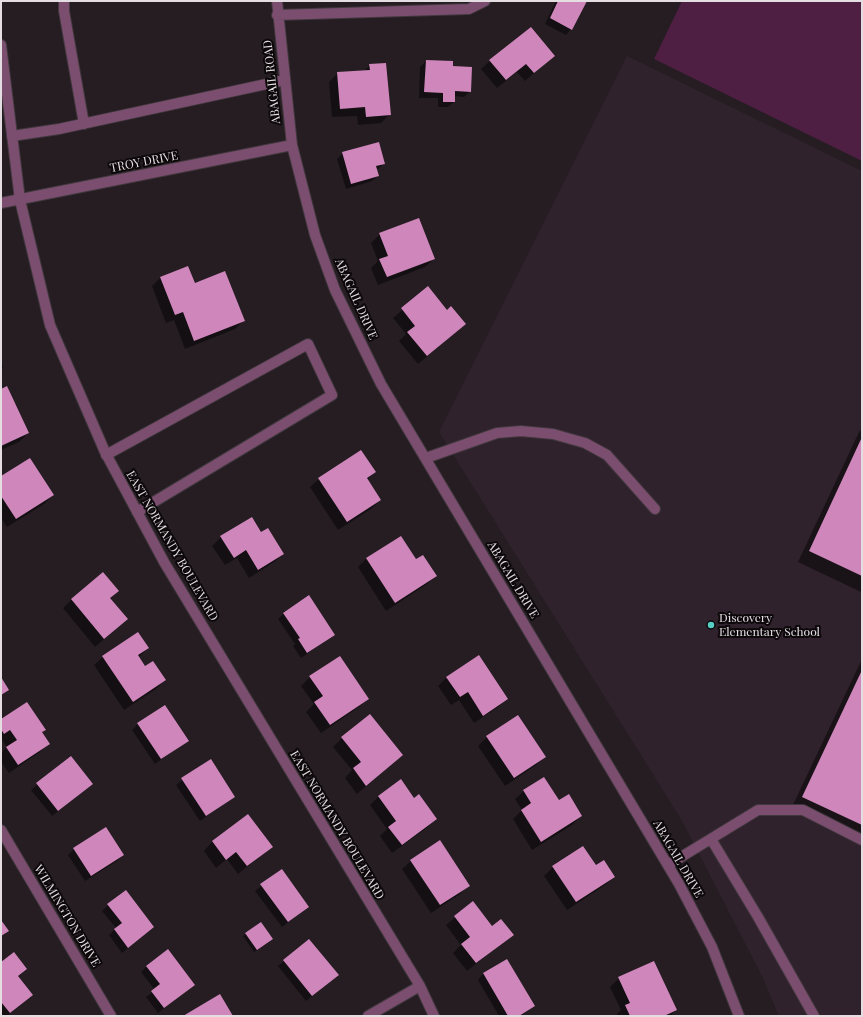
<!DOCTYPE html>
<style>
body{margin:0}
#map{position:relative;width:863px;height:1017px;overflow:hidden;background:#251d22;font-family:"Playfair Display",serif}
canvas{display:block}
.frame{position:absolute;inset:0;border:2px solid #e4dee2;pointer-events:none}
</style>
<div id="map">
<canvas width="863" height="1017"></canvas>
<div class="frame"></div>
</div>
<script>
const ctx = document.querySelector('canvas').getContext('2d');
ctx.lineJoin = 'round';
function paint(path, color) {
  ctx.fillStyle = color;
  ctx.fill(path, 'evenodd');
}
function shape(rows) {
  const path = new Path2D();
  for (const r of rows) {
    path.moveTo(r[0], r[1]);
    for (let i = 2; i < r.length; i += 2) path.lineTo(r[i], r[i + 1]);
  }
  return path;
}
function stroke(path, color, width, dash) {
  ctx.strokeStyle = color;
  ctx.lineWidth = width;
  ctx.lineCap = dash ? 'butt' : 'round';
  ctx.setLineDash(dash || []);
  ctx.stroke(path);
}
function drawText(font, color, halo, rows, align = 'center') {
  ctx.font = font + ' "Playfair Display",serif';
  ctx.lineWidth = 4;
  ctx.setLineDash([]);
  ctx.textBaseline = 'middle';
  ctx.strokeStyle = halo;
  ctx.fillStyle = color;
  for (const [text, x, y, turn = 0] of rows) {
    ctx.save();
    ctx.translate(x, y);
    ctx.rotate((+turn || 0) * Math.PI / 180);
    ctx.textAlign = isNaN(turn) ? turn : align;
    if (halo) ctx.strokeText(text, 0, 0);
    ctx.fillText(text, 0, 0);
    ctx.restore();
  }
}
const built = shape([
 [627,56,862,171,862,1016,779,1016,763,978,681,819,439,432]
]);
const green = shape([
 [682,1,862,1,862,161,654,59]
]);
const shadow = shape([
 [556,1,586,1,571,29,566,35,545,24],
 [553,56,525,81,517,72,497,88,481,69,490,61],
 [426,61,452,67,470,91,464,97,454,96,454,102,448,107,438,107,438,98,419,98,420,67],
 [370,65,390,114,381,123,358,125,357,116,332,117,329,82,338,73,364,71],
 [343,153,384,164,376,170,378,176,372,181,346,189,337,159],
 [380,234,434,259,425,267,378,285,371,268,378,261,371,243],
 [160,278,244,320,235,329,185,349,174,320,166,323,152,286],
 [428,288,447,311,465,324,418,364,399,341,406,334,393,318],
 [1,360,3,368,1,371],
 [1,390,28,433,19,442,1,450],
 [862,429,862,591,861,592,798,562,859,432],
 [375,472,367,480,380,500,371,509,338,530,310,487,319,479],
 [1,477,53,495,44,504,7,527,1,518],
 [261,533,283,554,274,562,249,578,237,558,225,565,212,546,221,537],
 [366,559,436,576,427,584,386,611,358,567],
 [72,599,109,599,127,619,95,647,63,608],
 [284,613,334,635,301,658,293,646,295,644,278,619],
 [148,648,139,657,145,667,165,680,156,689,124,710,94,665,103,657],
 [862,659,862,834,791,809],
 [310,677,368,698,359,707,321,733,306,712,314,704,301,686],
 [447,677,507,698,498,707,474,723,459,700,451,705,438,686],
 [1,721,44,730,41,733,48,743,40,752,9,773,1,762,1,753,7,747,1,738],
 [138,724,188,740,155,764,132,730],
 [487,737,545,757,536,765,505,786,478,746],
 [342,738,393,763,357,794,345,778,352,770,333,747],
 [71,757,92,784,52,816,31,790],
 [210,760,234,796,200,821,176,785],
 [524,791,559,802,581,816,572,825,532,850,513,819,522,810,515,799],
 [378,797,414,799,436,818,428,827,392,853,380,836,387,829,370,805],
 [248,815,272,846,238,874,227,859,216,868,204,851,212,842],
 [74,849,123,855,117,861,85,881,68,855],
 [411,861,468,885,460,894,431,913,402,869],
 [595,866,614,877,605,885,567,910,544,876,553,867],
 [282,870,308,907,282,927,255,891],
 [473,903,491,928,512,935,467,971,453,953,461,945,446,925],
 [108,905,153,927,122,953,109,935,116,928,102,911],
 [246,934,269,942,254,952,243,936],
 [309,940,338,975,306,1001,278,966],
 [506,961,534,1006,521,1016,499,1016,478,980,483,974],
 [1,963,26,969,18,977,32,995,7,1016,1,1016],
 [147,966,194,984,158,1013,146,997,155,990,141,972],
 [619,978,676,1010,670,1016,618,1016,617,1014,621,1010,610,987]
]);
const building = shape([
 [558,1,587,1,572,30,550,18],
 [531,27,555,56,534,73,526,64,506,80,489,60],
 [426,60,453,61,453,66,472,67,471,92,455,91,455,102,443,102,443,93,424,92],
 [386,63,391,115,366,117,365,107,340,109,337,72,370,70,369,64],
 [379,142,385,164,376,166,379,176,351,184,342,152],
 [419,218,435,259,387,277,379,259,388,256,379,233],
 [188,266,195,283,225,271,245,321,194,341,183,312,175,315,160,277],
 [428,286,447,310,451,306,466,324,427,356,407,332,415,326,401,308],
 [7,386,29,433,1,446,1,389],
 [862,437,862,576,809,551],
 [361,450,376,472,367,478,381,500,347,522,318,478],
 [30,458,54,495,16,519,1,496,1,476],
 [252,517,261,532,268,528,284,554,258,570,246,550,234,558,220,536],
 [401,536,416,559,423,555,437,576,395,603,366,558],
 [103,572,119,591,110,598,128,619,104,639,71,599],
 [309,595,335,635,307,653,298,639,300,638,283,613],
 [138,632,149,648,138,655,145,666,153,661,166,680,133,702,102,656],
 [479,655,508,699,483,716,468,692,460,697,446,677],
 [340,656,369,699,330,725,314,702,323,696,309,676],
 [862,670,862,825,802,797],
 [1,677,9,690,1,695],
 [27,702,46,730,42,732,50,744,18,765,6,747,17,740,10,730,4,734,1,729,1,719],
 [165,705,189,741,161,759,137,723],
 [370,714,403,755,366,786,353,768,361,762,341,737],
 [518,715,546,757,514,778,486,736],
 [71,756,93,784,58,811,36,783],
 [211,759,235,797,206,816,181,778],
 [544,777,559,800,569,794,582,816,541,842,521,810,531,803,523,790],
 [401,779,414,798,419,794,437,819,402,845,388,827,396,821,378,796],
 [248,814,273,847,247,866,236,852,226,860,212,841],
 [106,827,124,855,91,876,73,848],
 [440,840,470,886,440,905,410,860],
 [583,846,596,865,604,860,615,877,576,902,552,866],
 [282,869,309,907,288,922,260,884],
 [126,890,154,927,128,948,114,929,122,923,107,904],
 [473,901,492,926,501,919,514,935,476,963,461,944,470,937,454,916],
 [1,920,9,931,1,936],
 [261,922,273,939,257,950,245,933],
 [309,939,339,975,312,996,283,960],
 [168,949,195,985,164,1008,151,991,160,984,146,966],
 [14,952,27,969,18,976,33,995,10,1013,1,1002,1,962],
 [507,959,535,1006,519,1016,508,1016,483,973],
 [654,961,677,1010,664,1016,630,1016,625,1005,630,1003,618,977],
 [220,994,233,1016,183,1016]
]);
const service = shape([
 [64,1,64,11,84,124],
 [12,136,59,129,285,80],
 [106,455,308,344,332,395,137,512],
 [426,458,497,433,521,431,553,434,585,443,607,455,655,509],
 [711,839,758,917,814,1016],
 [668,865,758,810,803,810,862,840]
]);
const minor = shape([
 [277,1,292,145,315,235,335,290,381,384,679,884,712,947,739,1016],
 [277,15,469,9,485,1],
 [1,203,292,145],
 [1,830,111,1016]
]);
const tertiary = shape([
 [1,45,20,200,50,325,105,452,164,562,420,986,434,1016],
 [368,1016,420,986]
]);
const markers = [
 [711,625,4,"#56cec3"]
];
const streetNames = [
 ["ABAGAIL ROAD",272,82,-96],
 ["TROY DRIVE",144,162,-11],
 ["ABAGAIL DRIVE",356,299,66],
 ["EAST NORMANDY BOULEVARD",172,546,60],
 ["ABAGAIL DRIVE",513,580,59],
 ["EAST NORMANDY BOULEVARD",337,825,59],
 ["ABAGAIL DRIVE",678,859,60],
 ["WILMINGTON DRIVE",67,916,59]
];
const poiNames = [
 ["Discovery",719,618],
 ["Elementary School",719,632]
];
paint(built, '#30222c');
paint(green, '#4e1e43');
paint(shadow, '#0007');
paint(building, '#ce86bb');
stroke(service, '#40383d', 12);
stroke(minor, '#40383d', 12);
stroke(tertiary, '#40383d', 12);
stroke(service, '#7b4d6f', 10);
stroke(minor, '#7b4d6f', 10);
stroke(tertiary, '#7b4d6f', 10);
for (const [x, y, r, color] of markers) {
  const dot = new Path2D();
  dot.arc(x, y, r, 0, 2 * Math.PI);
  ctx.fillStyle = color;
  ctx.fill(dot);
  stroke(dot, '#0c080a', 1.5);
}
drawText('12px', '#e4dee2', '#0c080a', streetNames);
drawText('12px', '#e4dee2', '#0c080a', poiNames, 'left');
</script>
